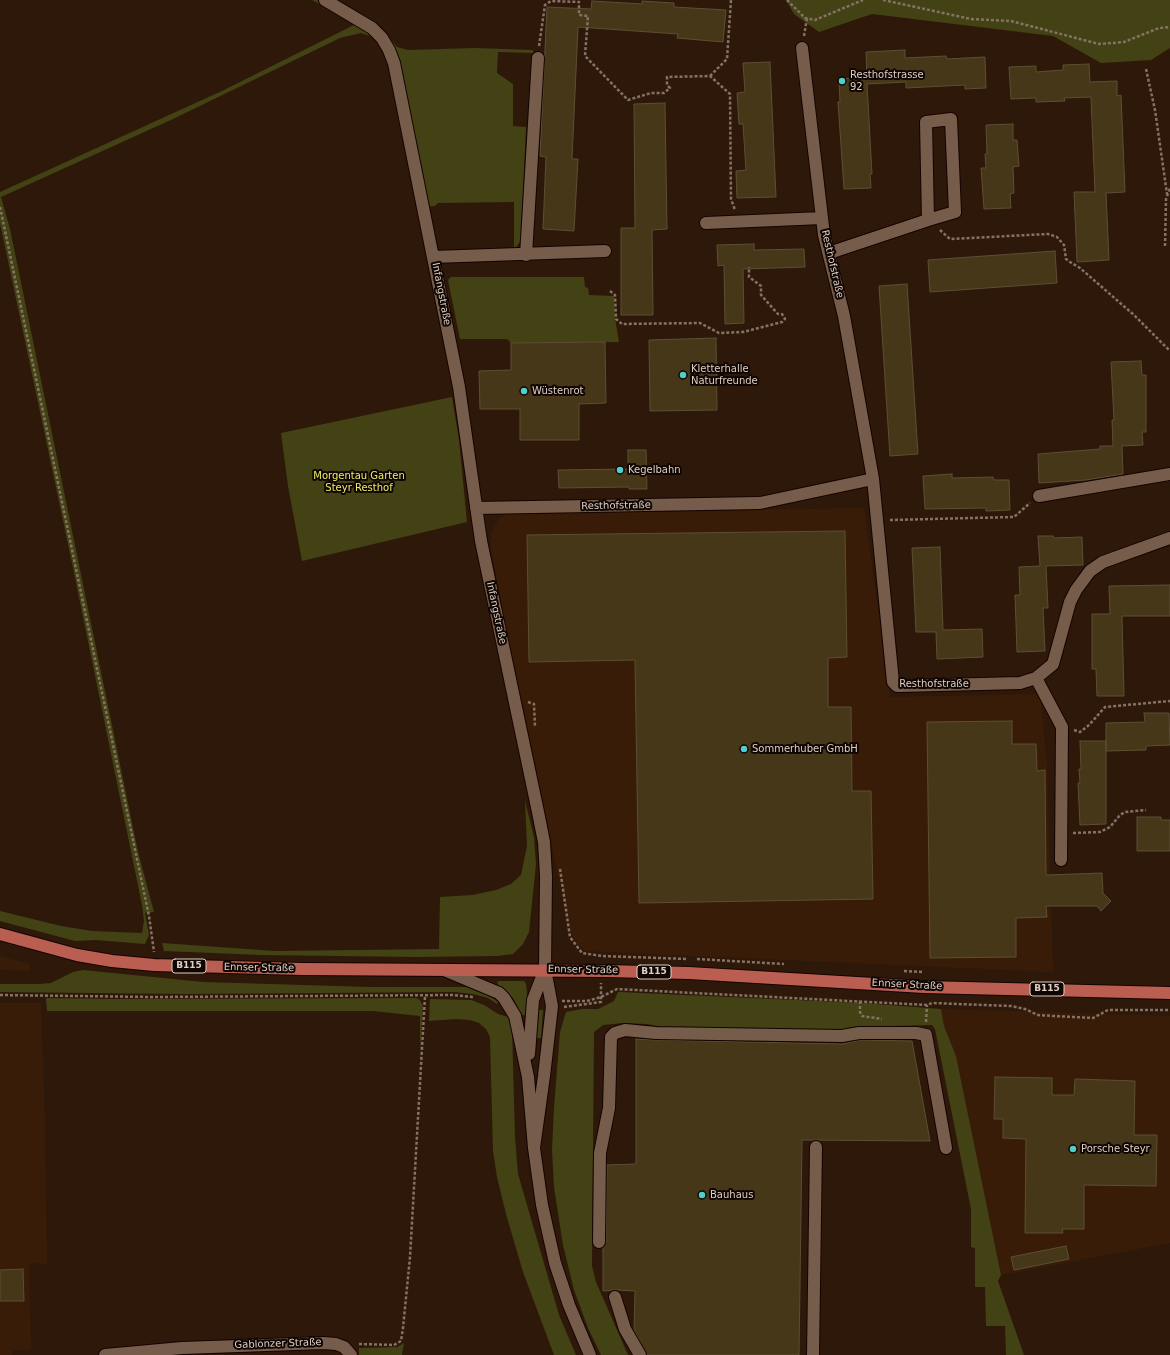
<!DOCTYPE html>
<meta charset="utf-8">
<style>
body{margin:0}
canvas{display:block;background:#2e1809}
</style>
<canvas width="1170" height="1355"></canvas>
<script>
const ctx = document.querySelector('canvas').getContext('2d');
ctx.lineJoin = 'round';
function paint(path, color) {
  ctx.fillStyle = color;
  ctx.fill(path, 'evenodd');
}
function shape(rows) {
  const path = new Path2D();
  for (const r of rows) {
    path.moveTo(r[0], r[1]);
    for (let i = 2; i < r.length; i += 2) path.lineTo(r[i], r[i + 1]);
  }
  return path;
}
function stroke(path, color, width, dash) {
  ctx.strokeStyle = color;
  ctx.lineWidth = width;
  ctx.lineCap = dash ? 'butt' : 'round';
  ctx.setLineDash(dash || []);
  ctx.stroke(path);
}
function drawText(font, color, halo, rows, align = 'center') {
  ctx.font = font + ' "DejaVu Sans",sans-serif';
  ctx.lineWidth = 4;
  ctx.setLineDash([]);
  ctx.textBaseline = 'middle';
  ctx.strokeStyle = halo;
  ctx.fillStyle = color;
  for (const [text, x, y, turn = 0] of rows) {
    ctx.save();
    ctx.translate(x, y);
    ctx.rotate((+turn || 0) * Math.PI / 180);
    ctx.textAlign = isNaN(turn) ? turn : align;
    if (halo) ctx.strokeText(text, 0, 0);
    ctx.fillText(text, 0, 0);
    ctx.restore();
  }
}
const built = shape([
 [864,508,890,697,1040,694,1047,766,1053,972,586,951,578,944,571,932,516,683,491,549,491,532,498,520,505,514],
 [0,956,30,964,29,971,0,970],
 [0,1003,41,1003,45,1125,47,1264,29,1263,31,1350,13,1350,12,1355,0,1355],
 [941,1009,1170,1016,1170,1243,1001,1275,956,1056,944,1026]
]);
const green = shape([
 [312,0,317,0,365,27,373,37,361,33,340,38,173,119,1,197,10,229,138,852,154,912,145,913,149,935,145,944,96,940,75,941,0,921,0,911,61,926,92,931,142,933,144,921,142,905,71,558,0,223,0,192,224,90,354,25,353,22],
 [786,0,1170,0,1170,48,1151,60,1101,63,1053,36,872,14,819,32,794,14],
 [378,25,397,47,408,50,475,48,533,50,533,53,498,52,497,73,513,84,513,126,526,127,521,237,520,242,514,250,514,202,438,203,435,206,427,207,400,73,376,27],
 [451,277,584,277,585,287,588,288,589,295,614,296,615,318,619,342,511,343,507,339,460,339,448,280],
 [452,397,459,440,467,522,302,561,288,486,281,433],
 [525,801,534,837,536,864,529,932,523,944,513,954,497,956,417,957,261,955,164,951,162,943,275,951,439,949,440,897,472,895,496,890,511,884,521,875,527,846],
 [83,970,203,982,370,987,466,987,487,994,498,1002,497,1004,488,998,473,994,454,992,185,994,0,992,0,984,40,984,51,983,73,972],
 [499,981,524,981,526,984,527,993,526,1015,522,1015,513,998,498,985,497,982],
 [618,992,863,1003,941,1009,944,1026,956,1056,1001,1275,998,1281,1024,1355,1006,1355,1005,1326,986,1326,985,1287,975,1287,975,1248,971,1247,971,1209,935,1029,932,1025,856,1027,843,1031,672,1029,647,1024,623,1023,603,1025,594,1032,592,1266,596,1282,628,1355,601,1355,588,1328,574,1290,563,1245,554,1187,552,1150,554,1108,560,1032,566,1012,582,1009,598,1009,614,1001],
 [46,998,113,999,416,998,420,1000,423,1006,420,1053,420,1016,373,1011,47,1011],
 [430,999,471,1000,484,1005,498,1014,508,1017,512,1028,515,1137,518,1174,559,1315,576,1355,554,1355,523,1272,506,1214,497,1177,493,1151,490,1037,486,1029,479,1023,470,1020,456,1019,429,1021],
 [539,1010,543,1010,541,1038,536,1038],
 [404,1343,402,1355,359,1355,359,1348,397,1347]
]);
const building = shape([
 [592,1,642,4,642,1,674,3,674,7,726,10,723,42,677,38,678,34,578,27,572,159,578,159,574,231,543,229,546,157,540,156,547,7,591,9,592,1],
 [905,50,905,58,946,56,947,59,985,57,986,88,965,89,965,85,906,88,906,82,867,84,872,174,870,174,871,188,844,189,838,102,840,102,839,79,867,77,866,52,905,50],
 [770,62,776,197,737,198,736,171,746,170,743,124,739,124,737,93,745,92,743,63,770,62],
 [1089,64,1090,82,1117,81,1117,96,1121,95,1125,192,1106,193,1109,260,1077,262,1074,192,1095,192,1091,97,1064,98,1065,101,1036,102,1036,98,1011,99,1009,67,1036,66,1036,72,1063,70,1063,65,1089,64],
 [665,103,667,229,652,230,653,315,621,315,621,228,635,228,634,104,665,103],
 [1013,124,1013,140,1017,140,1019,166,1013,167,1014,193,1010,194,1011,208,984,209,981,168,986,168,985,154,987,154,986,125,1013,124],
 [754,244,754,250,804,249,805,267,743,269,744,323,725,324,724,265,718,266,717,245,754,244],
 [1055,251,1057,283,930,292,928,260,1055,251],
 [907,284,918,454,890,456,879,286,907,284],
 [716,338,717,410,650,411,649,340,716,338],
 [605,342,606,403,579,404,579,440,520,440,520,409,480,409,479,371,511,370,511,343,605,342],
 [1141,361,1142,375,1146,375,1146,432,1142,432,1143,445,1122,446,1123,474,1086,480,1039,483,1038,454,1100,449,1100,446,1113,446,1112,420,1114,420,1111,362,1141,361],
 [628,450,646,450,647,489,629,489,629,487,559,488,558,470,628,469,628,450],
 [952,474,952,478,993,477,994,480,1009,480,1010,510,986,511,986,508,925,509,923,476,952,474],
 [845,531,847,657,828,658,828,707,851,707,852,791,871,791,873,899,639,903,635,660,529,662,527,535,845,531],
 [1038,536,1053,536,1054,538,1082,537,1083,565,1046,566,1048,608,1043,608,1045,651,1017,652,1015,595,1020,595,1019,567,1040,566,1038,536],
 [940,547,943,630,982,629,983,657,937,659,936,632,916,632,912,548,940,547],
 [1170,585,1170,616,1122,616,1124,696,1097,696,1096,669,1092,669,1092,614,1110,614,1109,586,1170,585],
 [1144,713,1169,713,1170,745,1146,746,1146,750,1106,751,1106,723,1145,722,1144,713],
 [1012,721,1012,744,1036,744,1037,771,1045,770,1046,875,1102,873,1103,893,1111,901,1101,911,1097,906,1046,906,1047,917,1016,918,1016,957,930,958,927,722,1012,721],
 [1080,741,1106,741,1106,824,1080,825,1078,783,1080,783,1079,769,1081,769,1080,741],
 [1137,817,1161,817,1161,820,1170,820,1170,851,1137,851,1137,817],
 [636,1039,656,1040,842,1044,860,1040,912,1041,930,1141,802,1140,799,1355,647,1355,634,1330,635,1291,616,1290,603,1291,603,1248,606,1242,607,1165,636,1164,636,1039],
 [995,1077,1052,1078,1052,1095,1074,1095,1075,1079,1135,1081,1134,1135,1157,1135,1156,1186,1084,1185,1084,1229,1062,1229,1063,1233,1025,1233,1026,1139,1003,1138,1003,1119,994,1119,995,1077],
 [1066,1246,1069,1259,1014,1270,1011,1257,1066,1246],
 [23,1269,24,1301,0,1301,0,1270,23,1269]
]);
const path = shape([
 [787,0,805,18,815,20,863,0],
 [883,0,971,19,1011,21,1099,44,1124,42,1159,28,1170,27],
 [804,36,807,18],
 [539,46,545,5,551,1,579,2,579,15,588,16,585,56,628,100,651,93,664,93,670,88,667,85,667,77,710,76,730,94,731,199,735,210],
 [1146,69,1155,110,1167,194],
 [710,76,727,59,731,0],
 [0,207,149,916,154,952],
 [940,230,950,239,1048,234,1057,237,1064,245,1066,259,1070,262,1080,268,1134,315,1170,351],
 [1165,246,1166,199,1170,188],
 [610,291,615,295,616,319,622,324,700,323,719,333,743,332,782,322,785,319,782,314,778,314,761,295,761,286,749,277,749,267],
 [890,520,1014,517,1030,503],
 [528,702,534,704,535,727],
 [1074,730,1080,732,1089,725,1105,707,1170,701],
 [1073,833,1100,832,1110,827,1120,815,1125,812,1146,810],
 [560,869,570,937,582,953,602,956,688,959],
 [697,959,784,964],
 [904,971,924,972],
 [0,995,153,997,452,995,473,997],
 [562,1001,587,1001,601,997,617,989,927,1005,932,1003,1011,1006,1025,1009,1038,1015,1053,1016,1093,1018,1108,1010,1170,1010],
 [860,1001,860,1012,862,1016,882,1019],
 [564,1007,601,1002,601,983],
 [926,1022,927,1005],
 [359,1344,394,1345,401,1341,403,1328,410,1257,425,996]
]);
const minor = shape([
 [325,0,372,28,382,38,389,50,394,63,459,387,481,541,538,812,544,842,546,876,545,969,552,1006,544,1076,534,1148],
 [802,48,824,235,844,316,873,479,893,682,897,686,900,686,1020,683,1036,678,1053,664,1070,602,1076,590,1090,571,1103,562,1170,538],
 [706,223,822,218],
 [829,253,928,220,955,212,951,119,926,122,928,220],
 [526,255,538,58],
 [433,257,605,251],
 [1039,496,1170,474],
 [476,508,760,503,873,479],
 [1036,678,1062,727,1061,860],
 [444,970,499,993,504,998,515,1016,528,1077,534,1148,542,1205,555,1263,569,1305,590,1355],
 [529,1054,533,1000,545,969],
 [599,1242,600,1153,609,1108,611,1037,615,1033,625,1030,656,1033,842,1036,859,1033,916,1033,926,1035,946,1148],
 [615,1297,625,1329,640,1355],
 [105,1355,182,1348,323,1343,336,1344,344,1347,351,1355],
 [813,1355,816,1147]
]);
const major = shape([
 [0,934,77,955,112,961,154,965,302,969,606,971,689,973,924,987,1170,993]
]);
const markers = [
 [842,81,4,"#53cdc9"],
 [683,375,4,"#53cdc9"],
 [524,391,4,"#53cdc9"],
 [620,470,4,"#53cdc9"],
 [744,749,4,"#53cdc9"],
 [1073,1149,4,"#53cdc9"],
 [702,1195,4,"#53cdc9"]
];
const shields = [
 [189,966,34],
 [654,972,34],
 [1047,989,34]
];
const shieldNames = [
 ["B115",189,966],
 ["B115",654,972],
 ["B115",1047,989]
];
const poiNames = [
 ["Resthofstrasse",850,75],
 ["92",850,87],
 ["Kletterhalle",691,369],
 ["Naturfreunde",691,381],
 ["Wüstenrot",532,391],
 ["Kegelbahn",628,470],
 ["Sommerhuber GmbH",752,749],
 ["Porsche Steyr",1081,1149],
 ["Bauhaus",710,1195]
];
const streetNames = [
 ["Resthofstraße",832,264,77],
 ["Infangstraße",441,294,79],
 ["Resthofstraße",616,506,-1],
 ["Infangstraße",496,613,78],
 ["Resthofstraße",934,684],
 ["Ennser Straße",259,968,1],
 ["Ennser Straße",583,970,1],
 ["Ennser Straße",907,985,3],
 ["Gablonzer Straße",278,1344,-2]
];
const parkNames = [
 ["Morgentau Garten",359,476],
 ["Steyr Resthof",359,488]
];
paint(built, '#381c08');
paint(green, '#424214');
paint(building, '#473719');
stroke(building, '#5c4e34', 1);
stroke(minor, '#150300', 14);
stroke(major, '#150300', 14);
stroke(path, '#857265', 2.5, [3, 2]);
stroke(minor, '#765c4a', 12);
stroke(major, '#ba5e52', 12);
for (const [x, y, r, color] of markers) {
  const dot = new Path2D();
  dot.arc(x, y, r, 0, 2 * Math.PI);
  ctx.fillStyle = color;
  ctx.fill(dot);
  stroke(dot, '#0f0602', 1.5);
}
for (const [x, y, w] of shields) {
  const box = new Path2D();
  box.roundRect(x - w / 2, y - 7, w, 14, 3);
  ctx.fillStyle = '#0f0602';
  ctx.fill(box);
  stroke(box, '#dfcfc5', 1);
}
drawText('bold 9px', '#dfcfc5', null, shieldNames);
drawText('10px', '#dfcfc5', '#0f0602', poiNames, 'left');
drawText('10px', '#dfcfc5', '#0f0602', streetNames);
drawText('10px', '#eced66', '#0f0602', parkNames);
</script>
